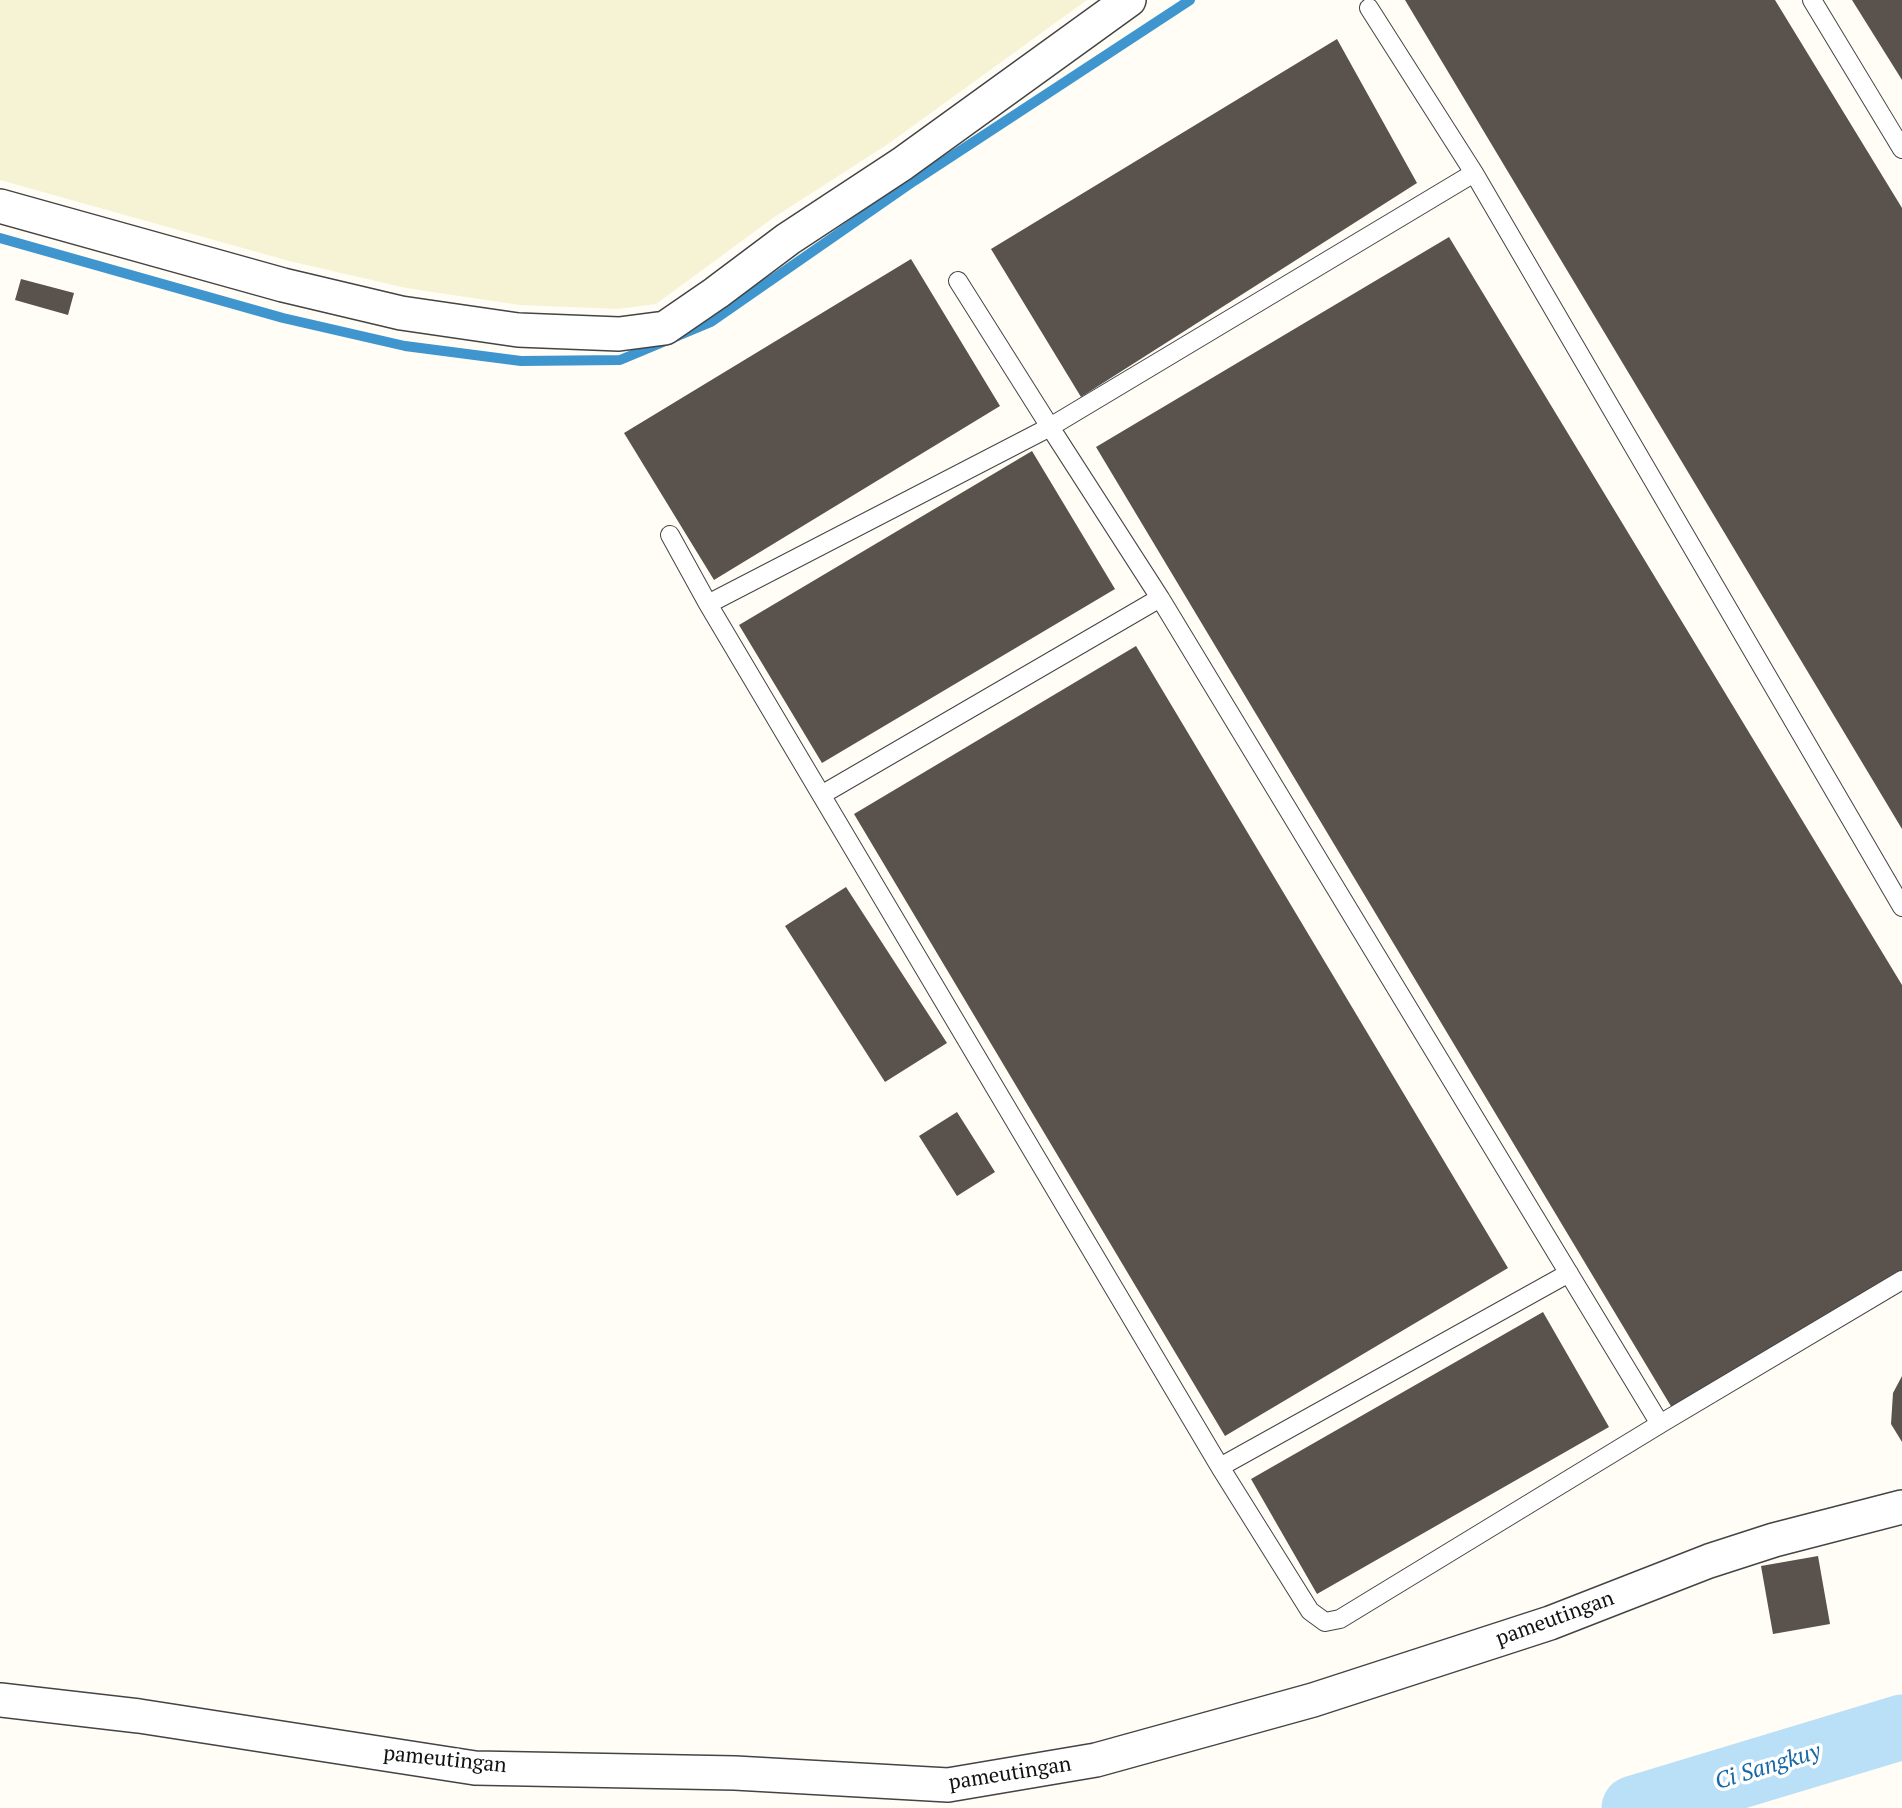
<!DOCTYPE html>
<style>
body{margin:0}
canvas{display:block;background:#fffdf5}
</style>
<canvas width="1902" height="1808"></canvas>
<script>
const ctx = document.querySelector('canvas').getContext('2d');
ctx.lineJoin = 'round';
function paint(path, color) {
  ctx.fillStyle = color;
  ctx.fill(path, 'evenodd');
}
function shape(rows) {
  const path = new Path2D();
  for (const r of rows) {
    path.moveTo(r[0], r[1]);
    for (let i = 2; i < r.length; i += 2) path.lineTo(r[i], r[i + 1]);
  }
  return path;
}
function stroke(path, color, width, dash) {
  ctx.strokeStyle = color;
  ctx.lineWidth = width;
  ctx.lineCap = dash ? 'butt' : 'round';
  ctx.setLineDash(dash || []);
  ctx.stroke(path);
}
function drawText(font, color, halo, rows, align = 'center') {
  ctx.font = font + ' "PT Serif",serif';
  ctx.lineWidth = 7;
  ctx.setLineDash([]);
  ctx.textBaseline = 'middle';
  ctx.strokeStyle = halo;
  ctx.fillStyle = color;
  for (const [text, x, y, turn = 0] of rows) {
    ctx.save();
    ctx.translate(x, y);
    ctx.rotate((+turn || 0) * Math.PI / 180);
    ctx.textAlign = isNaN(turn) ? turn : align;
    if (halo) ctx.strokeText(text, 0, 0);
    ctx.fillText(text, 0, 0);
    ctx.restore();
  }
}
const farmland = shape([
 [0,0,1087,0,888,144,773,218,656,304,618,309,520,305,406,288,289,261,0,180]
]);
const stream = shape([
 [0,238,283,318,405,346,521,361,620,360,711,322,914,181,1190,0]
]);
const river = shape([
 [1634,1808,1902,1727]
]);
const building = shape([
 [1405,0,1775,0,1902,208,1902,829],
 [1852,0,1902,0,1902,80],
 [1337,39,1417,183,1081,397,991,249],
 [1449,237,1902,985,1902,1270,1672,1408,1096,447],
 [911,259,1000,406,714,580,624,433],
 [21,279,74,293,68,315,15,300],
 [1032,451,1115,589,822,763,739,625],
 [1136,646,1508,1268,1225,1436,854,814],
 [846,887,947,1043,885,1082,785,926],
 [957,1112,995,1172,957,1196,919,1136],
 [1543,1312,1609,1427,1317,1594,1251,1479],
 [1902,1376,1902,1442,1891,1424,1893,1393],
 [1818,1556,1830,1624,1773,1634,1761,1566]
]);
const lane = shape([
 [1812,0,1902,149],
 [1369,8,1474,173,1050,427,1160,598,1660,1424,1902,1280],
 [1474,173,1902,907],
 [670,535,708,604,1220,1467,1310,1611,1325,1622,1340,1619,1660,1424],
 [708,604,1050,427,958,281],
 [823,794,1160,598],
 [1220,1467,1569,1273]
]);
const street = shape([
 [0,206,283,285,401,313,518,330,619,334,665,328,716,293,788,239,902,164,1129,0],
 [0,1700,139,1716,475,1768,735,1773,948,1785,1096,1760,1313,1700,1550,1623,1709,1561,1774,1540,1902,1507]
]);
const streetNames = [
 ["pameutingan",1555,1619,-20],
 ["pameutingan",445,1760,6],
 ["pameutingan",1010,1774,-9]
];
const waterNames = [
 ["Ci Sangkuy",1768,1767,-17]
];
paint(farmland, '#f6f3d4');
stroke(stream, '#3f96cf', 10);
stroke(river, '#b9e0f7', 65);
paint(building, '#5a524d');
stroke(lane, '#444', 20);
stroke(street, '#444', 36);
stroke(lane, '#fff', 18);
stroke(street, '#fff', 33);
drawText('21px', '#111', '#fff', streetNames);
drawText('italic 23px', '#1768a6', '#fff', waterNames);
</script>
